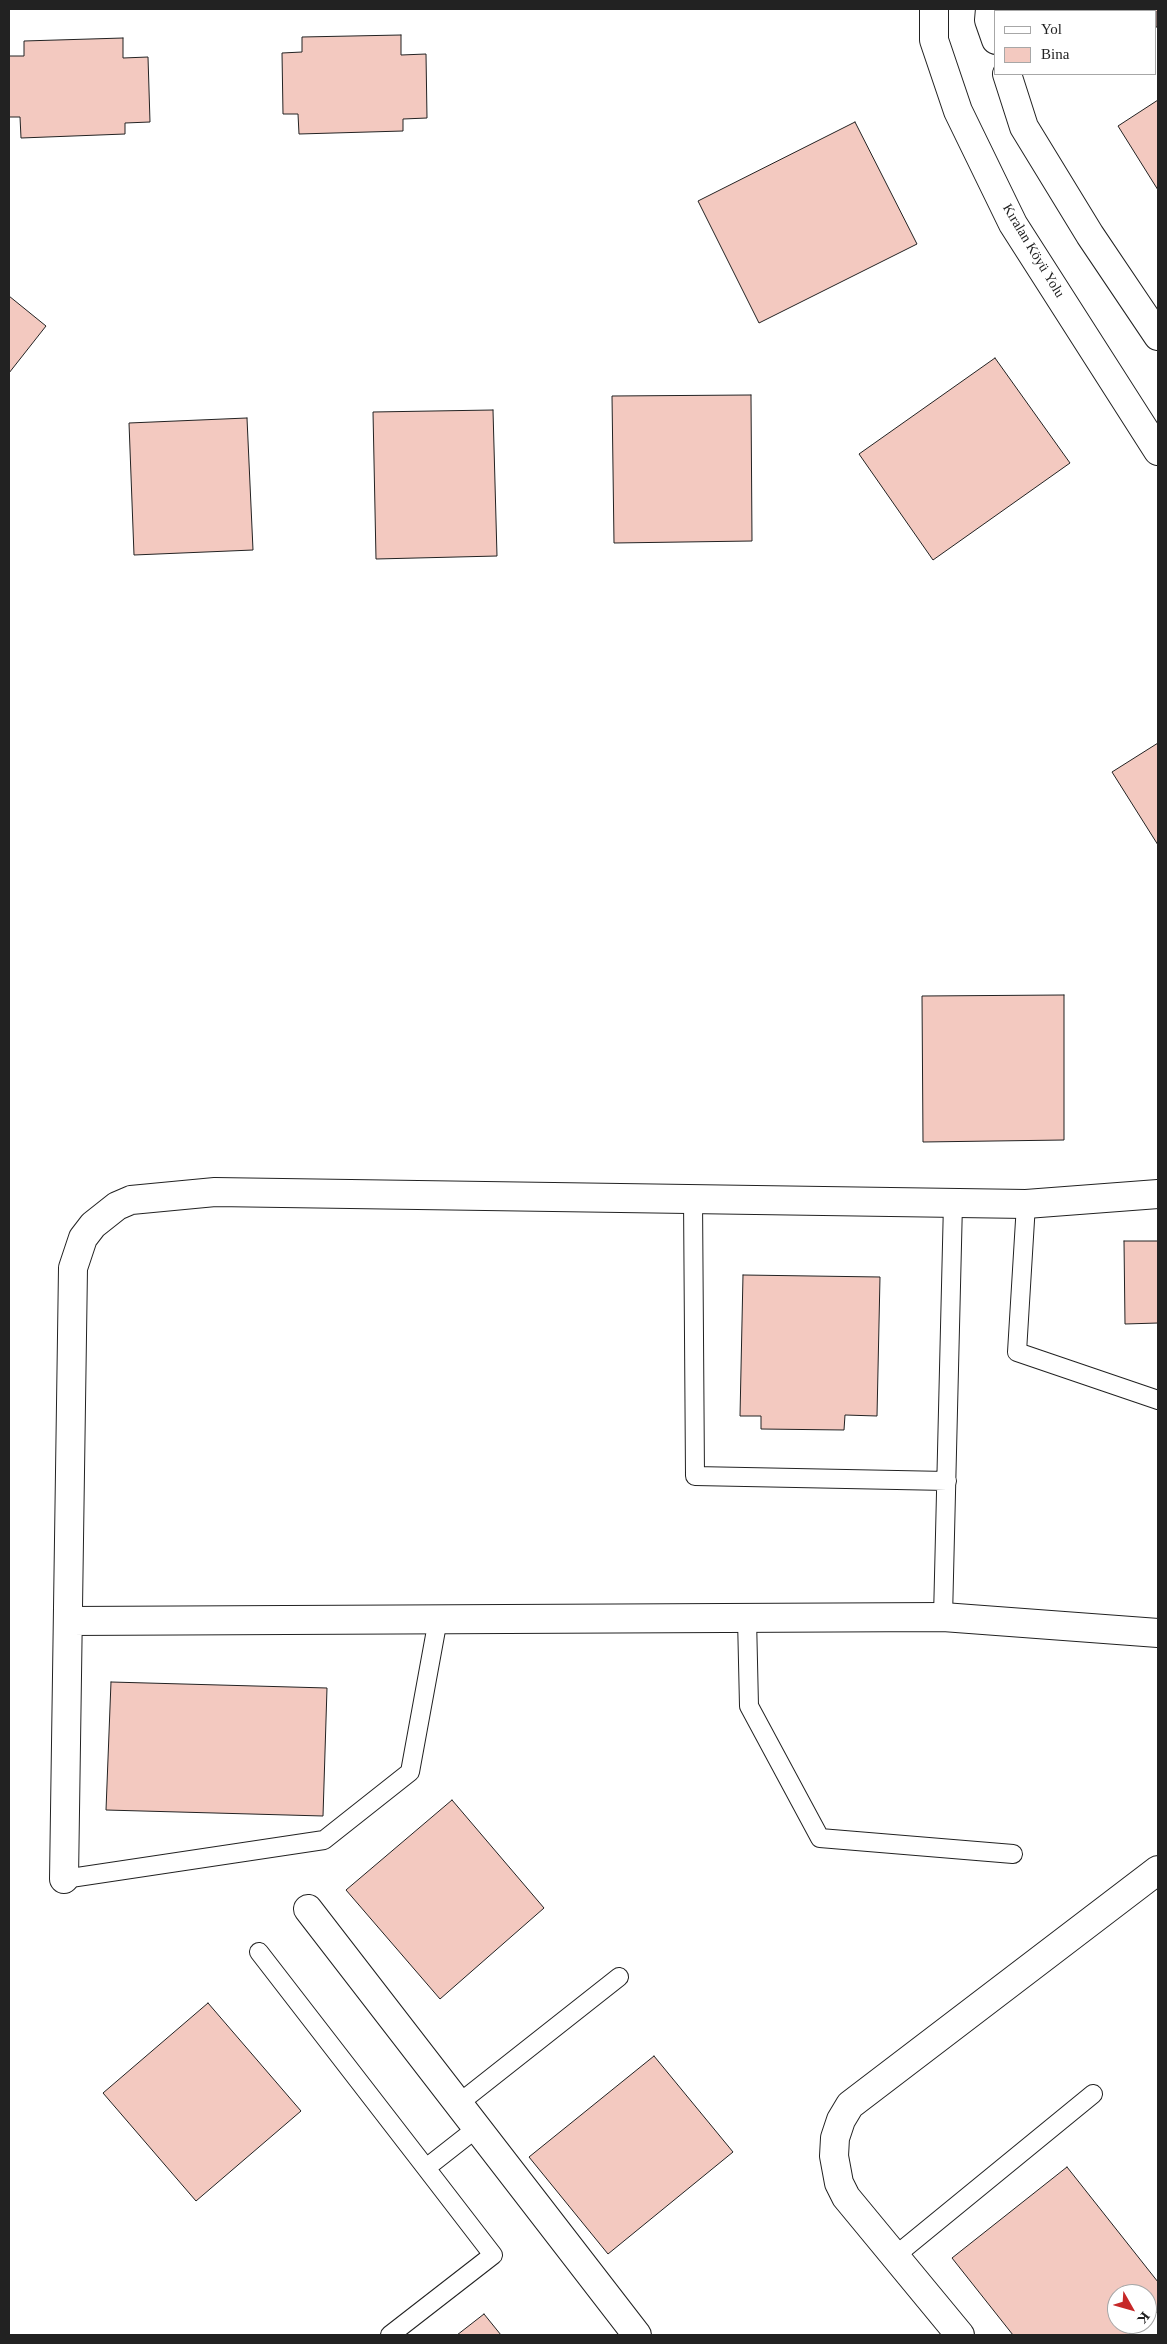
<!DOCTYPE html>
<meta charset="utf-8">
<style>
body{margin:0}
#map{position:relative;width:1167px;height:2344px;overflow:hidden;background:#fff;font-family:"Times New Roman",serif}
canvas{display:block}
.frame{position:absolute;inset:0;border:10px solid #222;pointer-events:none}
.legend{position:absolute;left:994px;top:10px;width:162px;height:65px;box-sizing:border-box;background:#fff;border:1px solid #a7a7a7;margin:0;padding:6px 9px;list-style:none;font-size:15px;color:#222}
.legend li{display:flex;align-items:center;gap:10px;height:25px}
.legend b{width:25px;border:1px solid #a7a7a7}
.north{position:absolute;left:1107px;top:2284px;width:50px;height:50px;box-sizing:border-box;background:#fff;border:1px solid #a7a7a7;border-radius:50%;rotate:128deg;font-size:14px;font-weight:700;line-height:20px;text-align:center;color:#222}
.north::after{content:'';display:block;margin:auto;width:18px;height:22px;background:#c62828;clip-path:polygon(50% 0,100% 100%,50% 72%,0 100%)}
</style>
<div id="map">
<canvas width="1167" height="2344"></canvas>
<div class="frame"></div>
<ul class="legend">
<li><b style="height:6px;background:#fff"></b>Yol</li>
<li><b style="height:14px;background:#f3c9c0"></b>Bina</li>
</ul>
<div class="north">K</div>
</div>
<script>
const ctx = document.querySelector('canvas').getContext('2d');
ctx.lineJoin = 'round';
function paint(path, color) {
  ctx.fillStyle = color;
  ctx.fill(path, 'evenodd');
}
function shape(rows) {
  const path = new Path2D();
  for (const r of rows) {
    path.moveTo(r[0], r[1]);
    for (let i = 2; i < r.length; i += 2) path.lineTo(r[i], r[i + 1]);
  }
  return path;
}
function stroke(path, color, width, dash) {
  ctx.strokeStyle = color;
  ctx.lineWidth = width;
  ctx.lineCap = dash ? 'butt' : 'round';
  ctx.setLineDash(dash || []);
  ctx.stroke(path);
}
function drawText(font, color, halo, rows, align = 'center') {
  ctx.font = font + ' "Times New Roman",serif';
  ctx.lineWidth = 4;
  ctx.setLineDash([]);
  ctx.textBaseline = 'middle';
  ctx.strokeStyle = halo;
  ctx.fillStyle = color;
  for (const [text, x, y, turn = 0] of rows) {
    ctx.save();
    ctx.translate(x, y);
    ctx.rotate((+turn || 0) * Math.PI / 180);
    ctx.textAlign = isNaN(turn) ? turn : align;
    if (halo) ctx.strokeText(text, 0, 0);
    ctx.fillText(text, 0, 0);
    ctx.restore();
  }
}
const building = shape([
 [1063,9,1158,9,1158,27,1156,27,1156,11,1063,11,1063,9],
 [401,35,401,55,426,54,427,118,403,119,403,131,299,134,298,114,283,114,282,53,302,52,302,37,401,35],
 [123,38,123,58,148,57,150,122,125,123,125,134,21,138,20,117,9,117,9,56,24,56,24,41,123,38],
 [1158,100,1158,190,1118,126,1158,100],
 [855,122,917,244,759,323,698,201,855,122],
 [9,296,46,326,9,373,9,296],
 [995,358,1070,463,933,560,859,454,995,358],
 [751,395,752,541,614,543,612,396,751,395],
 [493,410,497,556,376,559,373,412,493,410],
 [247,418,253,550,134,555,129,423,247,418],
 [1158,743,1158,845,1112,772,1158,743],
 [1064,995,1064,1140,923,1142,922,996,1064,995],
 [1124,1241,1158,1241,1158,1323,1125,1324,1124,1241],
 [743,1275,880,1277,877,1416,845,1415,844,1430,761,1429,761,1416,740,1416,743,1275],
 [111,1682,327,1688,323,1816,106,1810,111,1682],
 [452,1800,544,1908,440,1999,346,1890,452,1800],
 [208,2003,301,2111,196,2201,103,2093,208,2003],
 [654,2056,733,2152,608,2254,529,2157,654,2056],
 [1067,2167,1158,2282,1158,2311,1147,2320,1147,2294,1117,2294,1117,2324,1142,2324,1128,2335,1013,2335,952,2258,1067,2167],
 [484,2314,501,2335,457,2335,484,2314]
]);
const service = shape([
 [693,1198,695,1476,947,1481],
 [1026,1204,1017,1352,1158,1400],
 [943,1617,953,1203],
 [747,1618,749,1706,820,1838,1013,1854],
 [64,1879,324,1840,410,1772,438,1619],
 [259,1952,426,2168],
 [458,2104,619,1977],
 [895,2256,1093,2094],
 [390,2335,493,2255,426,2168,477,2128]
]);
const minor = shape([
 [69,1621,943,1617,1158,1633],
 [64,1879,73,1268,83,1238,93,1225,117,1206,131,1200,215,1192,1026,1204,1158,1194],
 [308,1909,637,2335],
 [960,2335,846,2197,839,2183,834,2156,835,2138,841,2120,850,2105,1158,1870]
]);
const tertiary = shape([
 [934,9,934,40,958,111,1013,224,1158,451],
 [990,9,989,20,996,40],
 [1007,74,1024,127,1090,235,1158,336]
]);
const streetNames = [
 ["Kıralan Köyü Yolu",1033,251,59]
];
paint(building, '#f3c9c0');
stroke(building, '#222', 1);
stroke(service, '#222', 20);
stroke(minor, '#222', 30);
stroke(tertiary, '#222', 30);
stroke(service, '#fff', 18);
stroke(minor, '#fff', 28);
stroke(tertiary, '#fff', 28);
drawText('14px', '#222', '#fff', streetNames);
</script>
